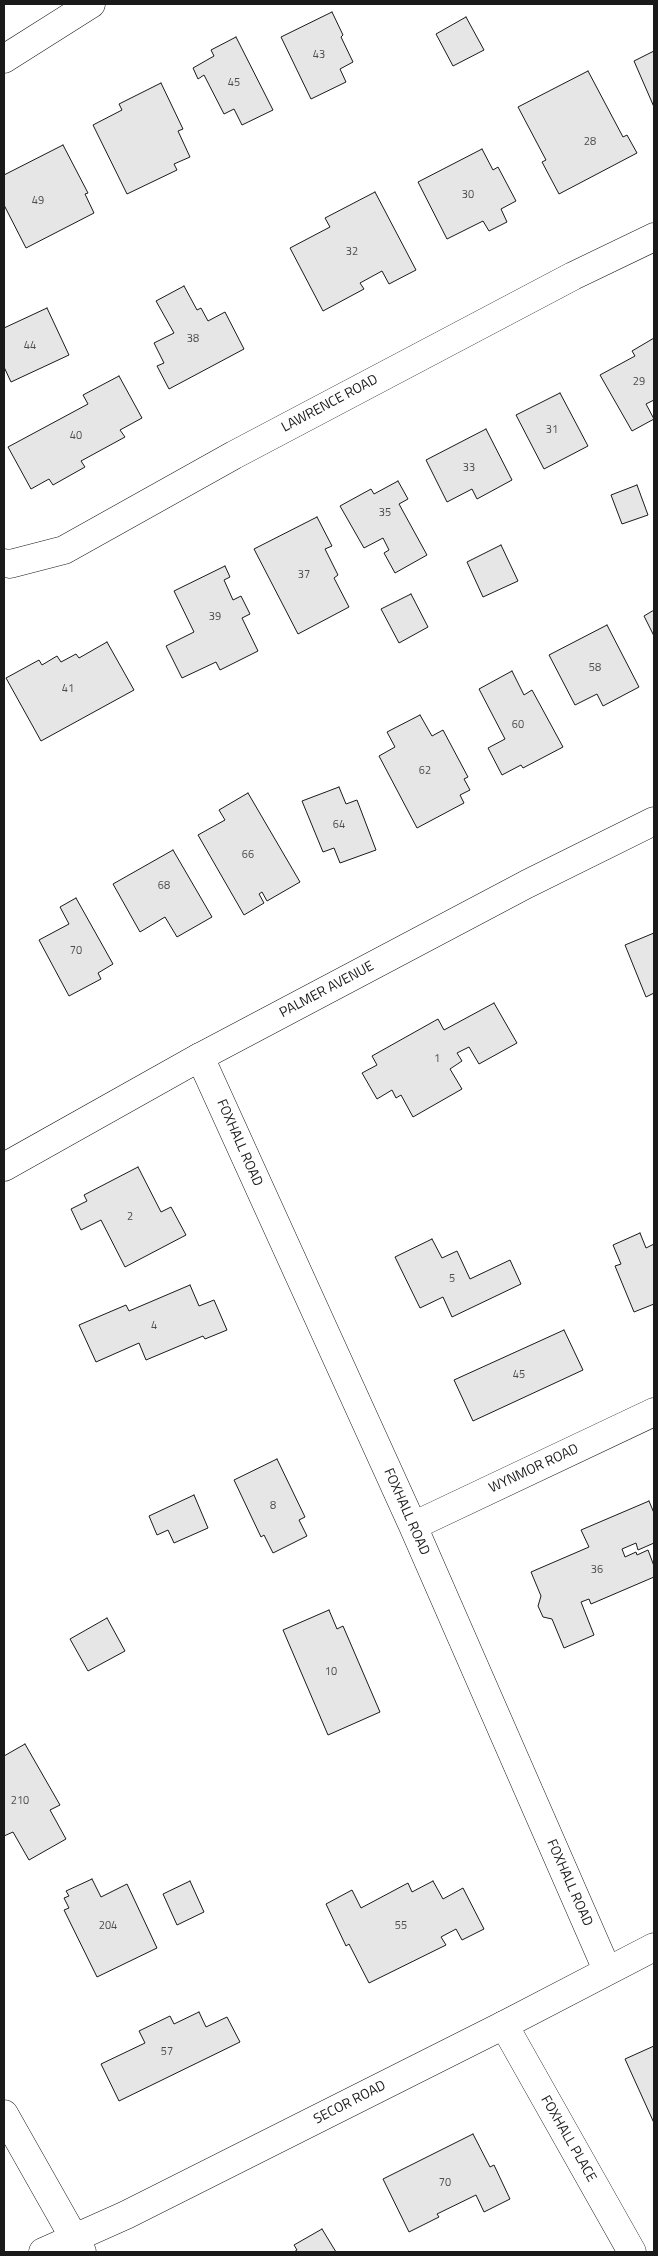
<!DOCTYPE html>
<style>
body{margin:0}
#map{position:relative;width:658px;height:2256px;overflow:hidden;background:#fff;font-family:"Titillium Web",sans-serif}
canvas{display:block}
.frame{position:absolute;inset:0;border:5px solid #1a1a1a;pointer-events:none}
</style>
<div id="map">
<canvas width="658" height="2256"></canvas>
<div class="frame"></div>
</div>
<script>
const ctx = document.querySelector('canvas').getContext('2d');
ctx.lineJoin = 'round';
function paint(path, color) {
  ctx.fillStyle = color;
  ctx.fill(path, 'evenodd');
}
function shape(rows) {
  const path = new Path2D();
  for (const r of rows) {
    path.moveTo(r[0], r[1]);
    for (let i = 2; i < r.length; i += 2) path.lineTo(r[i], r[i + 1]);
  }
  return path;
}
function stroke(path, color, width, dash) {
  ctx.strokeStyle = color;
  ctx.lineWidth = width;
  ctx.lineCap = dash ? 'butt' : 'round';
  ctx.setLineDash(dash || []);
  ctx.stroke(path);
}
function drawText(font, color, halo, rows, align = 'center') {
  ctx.font = font + ' "Titillium Web",sans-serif';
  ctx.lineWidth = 4;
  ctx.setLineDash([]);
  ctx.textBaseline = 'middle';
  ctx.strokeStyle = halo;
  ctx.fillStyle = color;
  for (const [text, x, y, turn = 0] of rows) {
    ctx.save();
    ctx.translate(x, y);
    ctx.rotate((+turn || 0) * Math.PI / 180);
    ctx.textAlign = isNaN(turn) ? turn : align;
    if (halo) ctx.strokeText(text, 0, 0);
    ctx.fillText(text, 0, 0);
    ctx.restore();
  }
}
const building = shape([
 [332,12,343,35,341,37,353,62,340,69,346,82,311,99,281,37,332,12],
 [466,17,484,50,453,66,436,34,466,17],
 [236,37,273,110,242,125,234,109,224,114,204,75,198,79,193,68,214,56,211,50,236,37],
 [654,51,654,107,634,61,654,51],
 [588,71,623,137,627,135,637,153,559,194,542,162,546,160,518,107,588,71],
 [161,83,183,129,178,131,190,157,174,164,177,170,127,194,93,125,122,110,119,104,161,83],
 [63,145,88,193,85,194,94,213,26,248,4,205,4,175,63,145],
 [482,149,493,170,498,167,516,201,501,209,507,222,489,231,483,221,447,239,418,182,482,149],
 [375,192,416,270,389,284,382,271,360,283,364,289,323,311,290,248,330,227,325,218,375,192],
 [184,286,197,310,201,308,208,321,225,312,244,349,169,389,157,366,164,363,154,343,174,333,156,301,184,286],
 [47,308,69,355,11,382,4,367,4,328,47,308],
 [654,338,654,400,646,404,654,419,632,431,600,375,635,356,632,351,654,338],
 [119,376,142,418,120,430,125,437,81,461,85,467,53,485,49,479,31,489,8,447,88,404,83,395,119,376],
 [560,393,588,446,544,469,516,415,560,393],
 [486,429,512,480,477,499,472,489,447,502,426,460,486,429],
 [398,481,408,499,399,504,427,555,395,573,384,553,389,550,383,538,364,548,340,506,371,489,374,494,398,481],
 [637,485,648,515,622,524,611,495,637,485],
 [317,517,332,546,325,549,338,575,334,578,349,607,298,634,254,549,317,517],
 [501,545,518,581,483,597,467,562,501,545],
 [225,566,230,577,224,580,233,600,241,596,250,614,242,618,258,651,220,670,216,662,182,678,166,646,194,632,174,591,225,566],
 [411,594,428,627,399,643,381,609,411,594],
 [654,610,654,636,644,616,654,610],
 [607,625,639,687,603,706,597,694,575,705,549,655,607,625],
 [107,642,134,690,41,741,6,678,39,660,42,665,57,656,61,662,76,654,79,658,107,642],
 [512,671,524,695,532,690,563,747,523,768,521,765,502,775,488,748,505,739,479,689,512,671],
 [420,715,432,736,443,730,468,777,464,779,470,790,460,795,464,803,417,828,379,756,395,747,387,732,420,715],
 [339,787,346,804,357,800,376,850,340,863,334,848,323,852,302,801,339,787],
 [248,793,300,882,267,901,262,892,259,894,264,903,244,915,198,835,225,820,219,810,248,793],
 [173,850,212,917,177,937,165,917,140,932,113,884,173,850],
 [76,898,113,964,98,973,101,979,69,996,39,940,69,924,60,907,76,898],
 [654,933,654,993,646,997,625,945,654,933],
 [494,1003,517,1043,479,1064,469,1047,457,1053,462,1061,450,1069,462,1089,413,1117,401,1095,396,1098,392,1090,377,1099,362,1073,377,1065,372,1056,438,1019,444,1030,494,1003],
 [138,1167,161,1212,171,1207,186,1235,125,1267,101,1220,81,1230,71,1209,87,1201,84,1195,138,1167],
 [640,1233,646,1248,654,1244,654,1304,634,1312,615,1266,621,1264,613,1245,640,1233],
 [432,1239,442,1258,457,1251,470,1279,510,1260,521,1284,452,1317,443,1297,420,1308,395,1257,432,1239],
 [190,1285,199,1306,214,1300,227,1330,205,1339,203,1336,146,1360,139,1343,96,1362,79,1325,126,1305,129,1311,190,1285],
 [564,1330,583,1370,473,1421,454,1380,564,1330],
 [277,1459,305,1517,299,1520,307,1536,273,1553,264,1535,261,1537,234,1480,277,1459],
 [194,1495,208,1528,174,1543,168,1530,157,1535,149,1516,194,1495],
 [649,1501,654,1513,654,1543,638,1550,636,1543,622,1549,625,1557,636,1552,637,1555,648,1550,654,1566,654,1577,591,1604,589,1599,581,1602,594,1635,564,1648,552,1619,543,1617,538,1606,541,1596,531,1572,589,1547,581,1530,649,1501],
 [329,1610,337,1629,343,1626,380,1712,328,1735,283,1630,329,1610],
 [107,1618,125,1651,88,1671,70,1639,107,1618],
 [25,1744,60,1805,50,1810,66,1839,29,1860,13,1832,4,1836,4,1756,25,1744],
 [92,1879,101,1897,127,1884,157,1948,97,1977,64,1910,69,1908,64,1898,69,1896,66,1891,92,1879],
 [190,1881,204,1912,177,1925,163,1894,190,1881],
 [433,1881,443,1899,463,1888,484,1929,462,1940,456,1929,441,1937,446,1945,369,1983,349,1944,346,1946,326,1904,352,1890,361,1908,408,1883,412,1892,433,1881],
 [199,2012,206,2027,227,2017,240,2042,119,2101,101,2064,145,2043,139,2031,170,2016,174,2024,199,2012],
 [654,2046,654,2123,625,2059,654,2046],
 [473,2134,490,2167,494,2165,510,2199,484,2212,476,2195,437,2214,439,2217,409,2232,383,2179,473,2134],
 [322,2229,336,2252,294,2252,297,2250,294,2245,322,2229]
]);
const minor = shape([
 [4,59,91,4],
 [4,563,10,564,64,550,234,455,573,276,654,237],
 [200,1057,413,1526,607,1970],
 [413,1526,654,1412],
 [504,2025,632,2252]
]);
const tertiary = shape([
 [4,2114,82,2252],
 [43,2252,126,2215,504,2025,654,1947]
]);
const secondary = shape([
 [4,1167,200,1057,527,884,654,821]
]);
const numberNames = [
 ["43",319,55],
 ["45",234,83],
 ["28",590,142],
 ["30",468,195],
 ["49",38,201],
 ["32",352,252],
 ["38",193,339],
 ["44",30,346],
 ["29",639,382],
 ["31",552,430],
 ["40",76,436],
 ["33",469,468],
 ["35",385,513],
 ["37",304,575],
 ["39",215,617],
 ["58",595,668],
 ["41",68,689],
 ["60",518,725],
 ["62",425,771],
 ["64",339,825],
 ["66",248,855],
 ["68",164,886],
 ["70",76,951],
 ["1",437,1059],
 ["2",130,1217],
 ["5",452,1279],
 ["4",154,1326],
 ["45",519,1375],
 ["8",273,1506],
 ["36",597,1570],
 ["10",331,1672],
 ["210",20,1801],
 ["204",108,1926],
 ["55",401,1926],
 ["57",167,2052],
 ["70",445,2183]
];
const streetNames = [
 ["LAWRENCE ROAD",330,404,-28],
 ["PALMER AVENUE",327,990,-28],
 ["FOXHALL ROAD",239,1143,66],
 ["WYNMOR ROAD",534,1469,-25],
 ["FOXHALL ROAD",406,1512,66],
 ["FOXHALL ROAD",569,1883,66],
 ["SECOR ROAD",350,2103,-27],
 ["FOXHALL PLACE",568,2139,60]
];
paint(building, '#e6e6e6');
stroke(building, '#1a1a1a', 1);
stroke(minor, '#1a1a1a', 29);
stroke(tertiary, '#1a1a1a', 29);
stroke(secondary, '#1a1a1a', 29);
stroke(minor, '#fff', 28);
stroke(tertiary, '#fff', 28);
stroke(secondary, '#fff', 28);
drawText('11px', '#4d4d4d', null, numberNames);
drawText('14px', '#1a1a1a', '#fff', streetNames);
</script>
